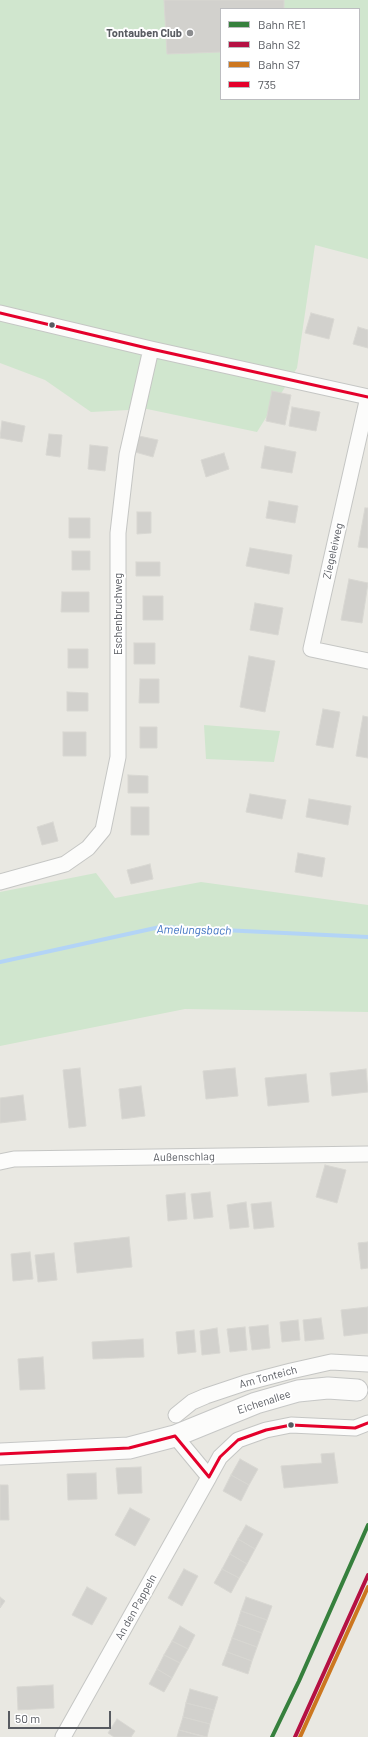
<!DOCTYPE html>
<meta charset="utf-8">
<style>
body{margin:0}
#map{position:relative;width:368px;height:1737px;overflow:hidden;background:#e9e8e2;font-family:Barlow,sans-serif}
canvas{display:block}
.legend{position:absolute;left:220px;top:8px;width:140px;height:92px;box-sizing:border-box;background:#fff;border:1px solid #bcbdc0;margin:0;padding:5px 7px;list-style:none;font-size:12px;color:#585b61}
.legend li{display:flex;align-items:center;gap:8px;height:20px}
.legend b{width:20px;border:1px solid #bcbdc0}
.scale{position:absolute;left:8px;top:1711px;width:103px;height:18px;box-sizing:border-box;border:2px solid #585b61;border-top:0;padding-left:5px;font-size:12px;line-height:14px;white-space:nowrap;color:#585b61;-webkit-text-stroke:3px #fff;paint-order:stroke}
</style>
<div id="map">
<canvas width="368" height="1737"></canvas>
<ul class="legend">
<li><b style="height:5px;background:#36803d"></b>Bahn RE1</li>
<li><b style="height:5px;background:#b51143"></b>Bahn S2</li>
<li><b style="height:5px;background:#cc7720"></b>Bahn S7</li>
<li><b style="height:5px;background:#e4002b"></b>735</li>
</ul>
<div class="scale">50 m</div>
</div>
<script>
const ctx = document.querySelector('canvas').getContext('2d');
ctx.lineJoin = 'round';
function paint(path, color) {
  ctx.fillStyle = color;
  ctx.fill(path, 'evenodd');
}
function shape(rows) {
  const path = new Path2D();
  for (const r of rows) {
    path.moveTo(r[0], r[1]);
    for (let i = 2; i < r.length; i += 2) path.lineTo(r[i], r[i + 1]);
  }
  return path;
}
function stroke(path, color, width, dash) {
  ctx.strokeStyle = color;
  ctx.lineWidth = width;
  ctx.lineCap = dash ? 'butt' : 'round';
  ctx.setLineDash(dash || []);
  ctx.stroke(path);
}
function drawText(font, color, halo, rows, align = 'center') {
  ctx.font = font + ' Barlow,sans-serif';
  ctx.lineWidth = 4;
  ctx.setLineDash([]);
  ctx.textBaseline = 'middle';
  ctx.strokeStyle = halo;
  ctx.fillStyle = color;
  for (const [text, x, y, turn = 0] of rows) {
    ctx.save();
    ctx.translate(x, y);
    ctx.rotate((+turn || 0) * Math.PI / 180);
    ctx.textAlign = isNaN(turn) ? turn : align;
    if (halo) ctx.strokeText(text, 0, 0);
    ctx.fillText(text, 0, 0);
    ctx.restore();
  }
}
const green = shape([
 [0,0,368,0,368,259,315,245,297,368,257,432,147,409,91,412,45,380,0,363],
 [221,9,359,9,359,99,221,99],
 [204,725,280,731,274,762,206,759],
 [96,873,115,898,201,882,368,905,368,1012,185,1009,0,1046,0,892]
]);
const stream = shape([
 [0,962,160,927,368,937]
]);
const building = shape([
 [164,0,284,0,284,9,221,9,221,52,167,54,164,0],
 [311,313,334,319,329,339,305,333,311,313],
 [358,327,368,330,368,348,353,344,358,327],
 [272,391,291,395,285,425,266,421,272,391],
 [292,407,320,412,316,431,289,426,292,407],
 [2,421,25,426,22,442,0,438,2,421],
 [49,434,62,435,60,457,46,455,49,434],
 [139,436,158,440,153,457,135,452,139,436],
 [90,445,108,447,105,471,88,469,90,445],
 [265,446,296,452,292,473,261,468,265,446],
 [224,453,229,469,206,477,201,460,224,453],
 [269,501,298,506,295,523,266,518,269,501],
 [365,508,368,508,368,548,358,547,365,508],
 [137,512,151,512,151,533,137,534,137,512],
 [69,518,90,518,90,538,69,538,69,518],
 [250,548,292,555,289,574,246,566,250,548],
 [72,551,90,551,90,570,72,570,72,551],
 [136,562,160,562,160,576,136,576,136,562],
 [349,579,368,583,362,623,341,620,349,579],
 [62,592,89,592,89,612,61,612,62,592],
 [143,596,163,596,163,620,143,620,143,596],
 [255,603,283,608,278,635,250,630,255,603],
 [134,643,155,643,155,664,134,664,134,643],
 [68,649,88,649,88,668,68,668,68,649],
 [249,656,275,661,265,712,240,707,249,656],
 [140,679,159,679,159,703,139,703,140,679],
 [67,692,88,693,88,711,67,711,67,692],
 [323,709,340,712,333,748,316,745,323,709],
 [363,716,368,717,368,758,356,756,363,716],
 [140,727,157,727,157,748,140,748,140,727],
 [63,732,86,732,86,756,63,756,63,732],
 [128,775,148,776,148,793,128,793,128,775],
 [250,794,286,800,282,819,246,812,250,794],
 [309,799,351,806,348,825,306,817,309,799],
 [131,807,149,807,149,835,131,835,131,807],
 [53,822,58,841,42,845,37,827,53,822],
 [298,853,325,858,322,877,295,872,298,853],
 [150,864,153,879,131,884,127,870,150,864],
 [80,1068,86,1126,69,1128,63,1070,80,1068],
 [235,1068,238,1096,206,1099,203,1071,235,1068],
 [366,1069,368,1092,332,1096,330,1073,366,1069],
 [306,1074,309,1102,268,1106,265,1078,306,1074],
 [141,1086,145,1116,122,1119,119,1089,141,1086],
 [23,1095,26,1120,0,1123,0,1098,23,1095],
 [325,1165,346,1170,337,1203,316,1197,325,1165],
 [210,1192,213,1217,194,1219,191,1194,210,1192],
 [185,1193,187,1219,168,1221,166,1195,185,1193],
 [246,1202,249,1227,230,1229,227,1205,246,1202],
 [271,1202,274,1227,254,1229,251,1204,271,1202],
 [129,1237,132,1267,77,1273,74,1243,129,1237],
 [368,1242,368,1268,361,1269,358,1243,368,1242],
 [30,1252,33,1279,13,1281,11,1254,30,1252],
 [54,1253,57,1280,38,1282,35,1255,54,1253],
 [368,1307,368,1333,344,1336,341,1310,368,1307],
 [321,1318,324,1339,305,1341,303,1320,321,1318],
 [298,1320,300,1340,282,1342,280,1322,298,1320],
 [268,1325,270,1348,252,1350,249,1327,268,1325],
 [245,1327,247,1350,230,1352,227,1329,245,1327],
 [217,1328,220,1353,202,1355,200,1331,217,1328],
 [194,1330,196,1352,178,1354,176,1332,194,1330],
 [143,1339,144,1357,93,1359,92,1342,143,1339],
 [43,1357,45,1389,20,1390,18,1359,43,1357],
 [334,1453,338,1483,284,1488,281,1466,322,1463,321,1454,334,1453],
 [240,1459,258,1469,249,1485,231,1475,240,1459],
 [141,1467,142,1493,118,1494,116,1468,141,1467],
 [96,1473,97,1499,68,1500,67,1474,96,1473],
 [231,1475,249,1485,241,1501,223,1491,231,1475],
 [0,1485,8,1485,9,1520,0,1520,0,1485],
 [130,1508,150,1519,135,1546,115,1535,130,1508],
 [246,1525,263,1534,255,1549,238,1539,246,1525],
 [238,1539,255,1549,247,1564,230,1554,238,1539],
 [230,1554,247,1564,239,1578,222,1569,230,1554],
 [184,1569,198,1576,182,1606,168,1598,184,1569],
 [222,1569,239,1578,231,1593,214,1583,222,1569],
 [87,1587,107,1598,92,1625,72,1615,87,1587],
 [0,1597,5,1601,0,1608,0,1597],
 [246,1597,272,1606,267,1620,241,1611,246,1597],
 [241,1611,267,1620,262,1633,237,1624,241,1611],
 [237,1624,262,1633,257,1647,232,1638,237,1624],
 [180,1626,195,1635,188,1649,172,1641,180,1626],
 [232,1638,257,1647,252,1661,227,1652,232,1638],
 [172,1641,188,1649,180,1663,164,1655,172,1641],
 [227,1652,252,1661,248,1674,222,1665,227,1652],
 [164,1655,180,1663,172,1678,157,1669,164,1655],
 [157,1669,172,1678,164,1692,149,1684,157,1669],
 [53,1685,54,1708,18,1710,17,1687,53,1685],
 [190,1689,218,1697,214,1710,186,1703,190,1689],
 [186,1703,214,1710,210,1724,183,1717,186,1703],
 [183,1717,210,1724,207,1737,179,1730,183,1717],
 [117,1719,135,1731,131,1737,114,1737,108,1733,117,1719],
 [179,1730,204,1737,177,1737,179,1730]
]);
const street = shape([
 [0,313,151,349,368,397],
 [368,397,311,649,368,661],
 [0,882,65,864,88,848,103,830,118,757,118,533,127,455,151,349],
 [0,1162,14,1159,368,1154],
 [176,1415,192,1402,206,1396,245,1383,291,1371,331,1362,368,1364],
 [175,1436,209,1477,220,1457,238,1440,266,1430,291,1425,355,1428,368,1423],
 [63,1737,209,1477]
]);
const secondary = shape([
 [0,1454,129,1448,175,1436,256,1403,298,1391,328,1388,357,1390]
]);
const bus1 = shape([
 [0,313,151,349,368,397],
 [175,1436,209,1477,220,1457,238,1440,266,1430,291,1425,355,1428,368,1423],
 [0,1454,129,1448,175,1436]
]);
const rail1 = shape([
 [272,1737,299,1681,368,1525]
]);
const rail2 = shape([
 [295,1737,368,1575]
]);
const rail3 = shape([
 [300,1737,368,1587]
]);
const markers = [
 [190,33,4,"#8b8c8e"],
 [52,325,3.5,"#585b61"],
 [291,1425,3.5,"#585b61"]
];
const poiNames = [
 ["Tontauben Club",182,33]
];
const streetNames = [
 ["Ziegeleiweg",333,551,-77],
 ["Eschenbruchweg",118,614,-90],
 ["Außenschlag",184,1157,-1],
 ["Am Tonteich",268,1377,-15],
 ["Eichenallee",264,1402,-18],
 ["An den Pappeln",136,1607,-61]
];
const waterNames = [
 ["Amelungsbach",194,930,1]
];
paint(green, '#d0e6ce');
stroke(stream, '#b3d4f6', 4);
paint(building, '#d2d1cd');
stroke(building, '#d8d7d2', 1);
stroke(street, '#c5c6c4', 17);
stroke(secondary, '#c6c7c6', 23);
stroke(street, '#fcfcfb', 15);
stroke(secondary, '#fcfcfb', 21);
stroke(bus1, '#e4002b', 3);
stroke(rail1, '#36803d', 4);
stroke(rail2, '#b51143', 4);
stroke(rail3, '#cc7720', 4);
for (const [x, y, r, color] of markers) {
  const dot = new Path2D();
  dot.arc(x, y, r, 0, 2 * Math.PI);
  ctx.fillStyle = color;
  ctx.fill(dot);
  stroke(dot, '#fff', 1.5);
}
drawText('bold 11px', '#585b61', '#fff', poiNames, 'right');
drawText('11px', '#585b61', '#fff', streetNames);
drawText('italic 12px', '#3f73c2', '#fff', waterNames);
</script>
